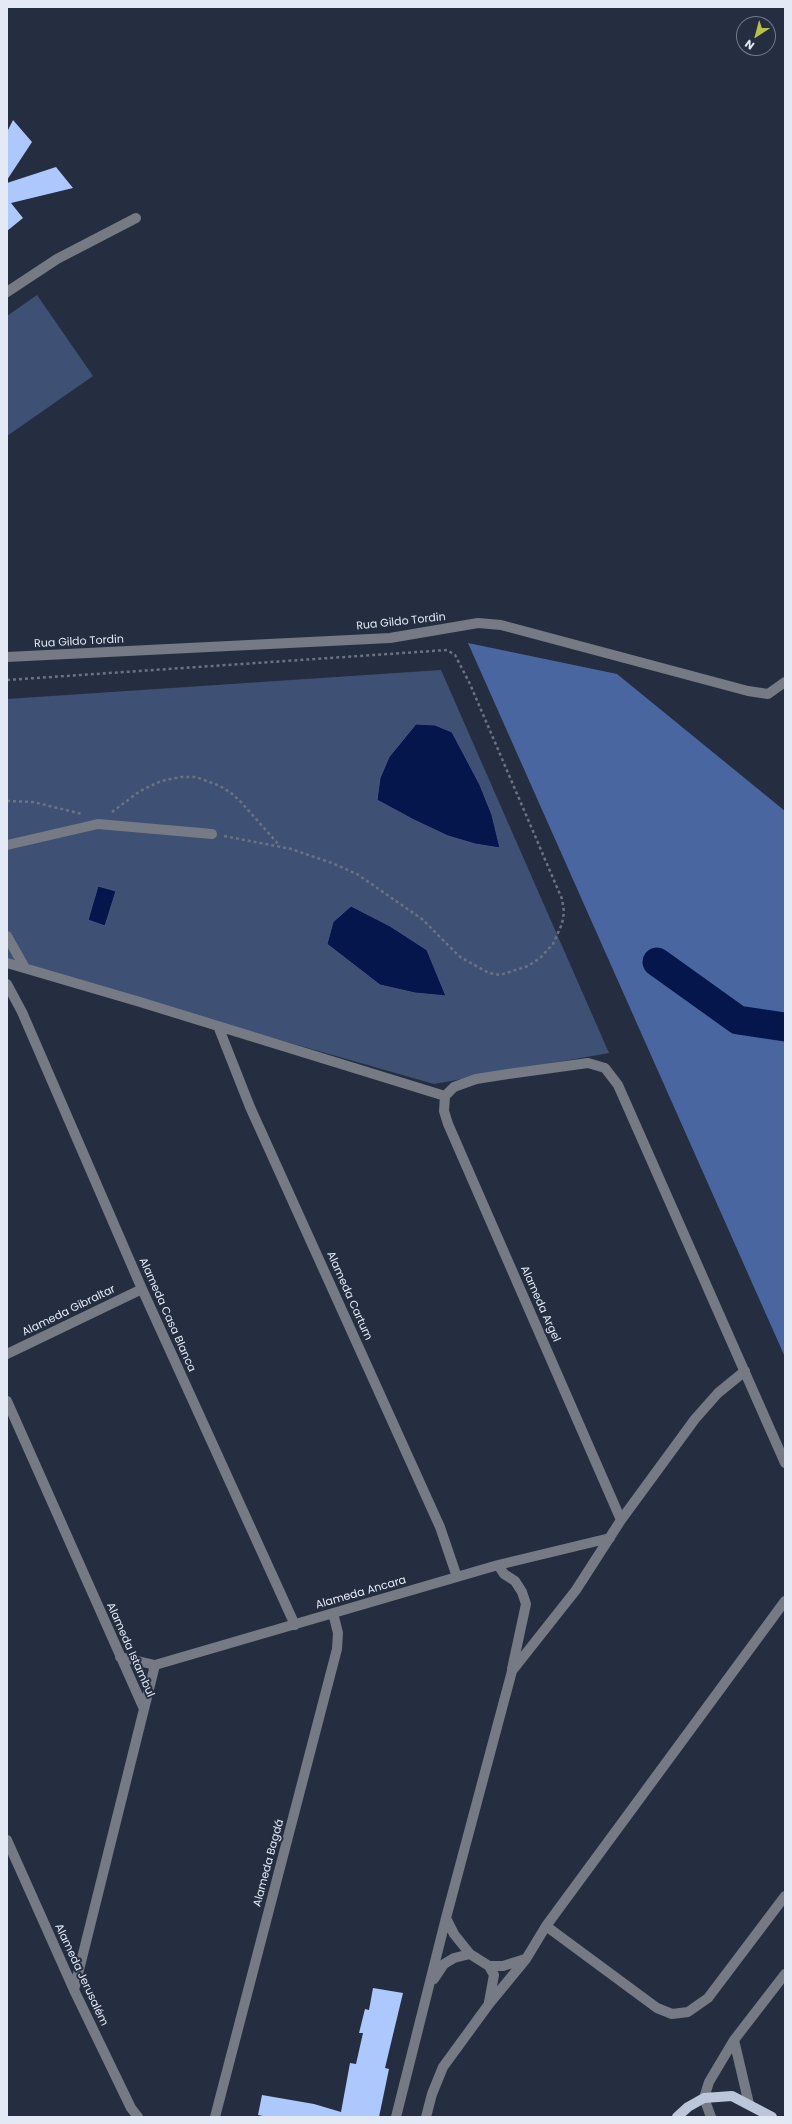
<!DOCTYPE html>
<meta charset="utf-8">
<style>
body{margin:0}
#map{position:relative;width:792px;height:2124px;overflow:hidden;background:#252e40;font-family:Poppins,sans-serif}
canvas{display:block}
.frame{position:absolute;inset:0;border:8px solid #e3e9f5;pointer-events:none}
.north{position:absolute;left:736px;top:16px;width:40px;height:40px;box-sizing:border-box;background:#252e40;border:1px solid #717988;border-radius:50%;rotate:216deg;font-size:11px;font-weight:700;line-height:16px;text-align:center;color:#e3e9f5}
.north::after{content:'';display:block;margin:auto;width:14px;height:18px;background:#b7c148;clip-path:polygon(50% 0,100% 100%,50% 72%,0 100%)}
</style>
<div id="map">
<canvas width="792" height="2124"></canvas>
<div class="frame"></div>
<div class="north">N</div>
</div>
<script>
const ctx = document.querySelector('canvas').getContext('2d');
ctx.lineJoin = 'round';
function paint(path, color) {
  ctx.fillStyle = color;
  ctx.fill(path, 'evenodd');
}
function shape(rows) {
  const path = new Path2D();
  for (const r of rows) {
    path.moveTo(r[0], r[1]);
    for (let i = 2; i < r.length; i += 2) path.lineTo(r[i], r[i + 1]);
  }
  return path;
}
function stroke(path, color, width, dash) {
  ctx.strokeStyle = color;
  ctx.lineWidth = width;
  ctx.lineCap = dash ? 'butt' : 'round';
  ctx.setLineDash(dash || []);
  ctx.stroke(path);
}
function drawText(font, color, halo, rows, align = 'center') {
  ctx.font = font + ' Poppins,sans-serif';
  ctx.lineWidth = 4;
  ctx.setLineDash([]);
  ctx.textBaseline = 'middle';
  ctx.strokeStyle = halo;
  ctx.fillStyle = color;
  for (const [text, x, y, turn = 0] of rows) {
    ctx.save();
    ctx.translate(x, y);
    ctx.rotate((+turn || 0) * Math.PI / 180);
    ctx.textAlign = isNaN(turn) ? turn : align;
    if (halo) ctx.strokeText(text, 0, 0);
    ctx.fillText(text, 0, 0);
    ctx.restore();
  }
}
const green = shape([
 [37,295,93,376,7,436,7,316],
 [441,670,609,1053,434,1084,7,962,7,699]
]);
const forest = shape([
 [468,643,617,674,785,811,785,1357]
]);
const water = shape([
 [416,724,435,725,452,732,480,785,492,815,500,848,475,844,448,836,414,820,377,800,380,778,389,757,416,724],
 [98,886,116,891,105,926,88,920,98,886],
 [351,906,390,926,427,950,446,996,415,993,380,985,327,944,333,922,351,906]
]);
const river = shape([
 [657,962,738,1020,785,1027]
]);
const building = shape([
 [13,120,32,142,7,180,7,132],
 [56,167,73,188,11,203,23,218,7,231,7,183],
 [373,1988,403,1993,385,2068,389,2069,379,2117,268,2117,258,2115,262,2095,314,2104,341,2112,350,2063,356,2064,363,2033,359,2033,365,2009,369,2010]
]);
const path = shape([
 [7,680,447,650,455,655,470,684,562,899,564,912,562,924,553,944,540,958,528,966,500,975,489,973,460,957,422,919,357,874,332,863,291,849,224,836],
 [7,801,33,802,82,814],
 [112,812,140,791,161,781,181,777,196,777,220,786,231,793,240,801,280,846]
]);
const minor = shape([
 [7,292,57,259,136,218],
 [7,657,390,638,478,623,501,625,748,691,768,694,785,682],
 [7,845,98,824,212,834],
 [7,936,25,968],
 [7,963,140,1002,445,1096],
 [7,984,22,1012,142,1289,295,1625],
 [218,1026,250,1107,440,1527,457,1577],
 [445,1096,454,1087,476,1079,508,1074,588,1063,605,1068,618,1085,785,1463],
 [445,1096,444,1111,448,1124,621,1520],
 [7,1354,142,1289],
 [7,1401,144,1709],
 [498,1565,504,1574,515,1581,522,1592,526,1604,512,1669],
 [120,1657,155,1665,498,1565,610,1538],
 [7,1840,74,1990,131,2108,138,2117],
 [446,1918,454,1934,470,1954,489,1966,494,1975,489,2002],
 [546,1926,657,2008,672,2014,688,2012,708,1998,785,1896],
 [489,1966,503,1966,525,1959],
 [434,1979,444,1964,454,1958,470,1954],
 [74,1990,155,1665],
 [734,2040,749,2104],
 [215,2117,337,1649,338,1633,333,1613],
 [396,2117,446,1918,512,1671,576,1590,621,1520,695,1419,718,1393,745,1371],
 [426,2117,432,2094,443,2067,489,2004,526,1959,546,1926,785,1601],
 [711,2117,704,2098,709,2082,734,2040,785,1974]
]);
const major = shape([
 [677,2117,688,2107,704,2098,732,2096,772,2117]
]);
const streetNames = [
 ["Rua Gildo Tordin",401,622,-6],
 ["Rua Gildo Tordin",79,642,-3],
 ["Alameda Cartum",349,1296,66],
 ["Alameda Argel",540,1304,66],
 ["Alameda Gibraltar",69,1311,-26],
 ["Alameda Casa Blanca",167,1315,66],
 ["Alameda Ancara",361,1593,-16],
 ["Alameda Istambul",130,1650,66],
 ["Alameda Bagdá",269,1863,-75],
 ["Alameda Jerusalém",81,1975,65]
];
paint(green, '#3e5074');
paint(forest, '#4a66a1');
paint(water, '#04164b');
stroke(water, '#47557e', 1);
stroke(river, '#04164b', 29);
paint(building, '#adc8fd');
stroke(path, '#6b7282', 2.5, [3, 3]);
stroke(minor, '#757a84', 10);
stroke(major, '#bcc6da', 10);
drawText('11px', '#e3e9f5', '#252e40', streetNames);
</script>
